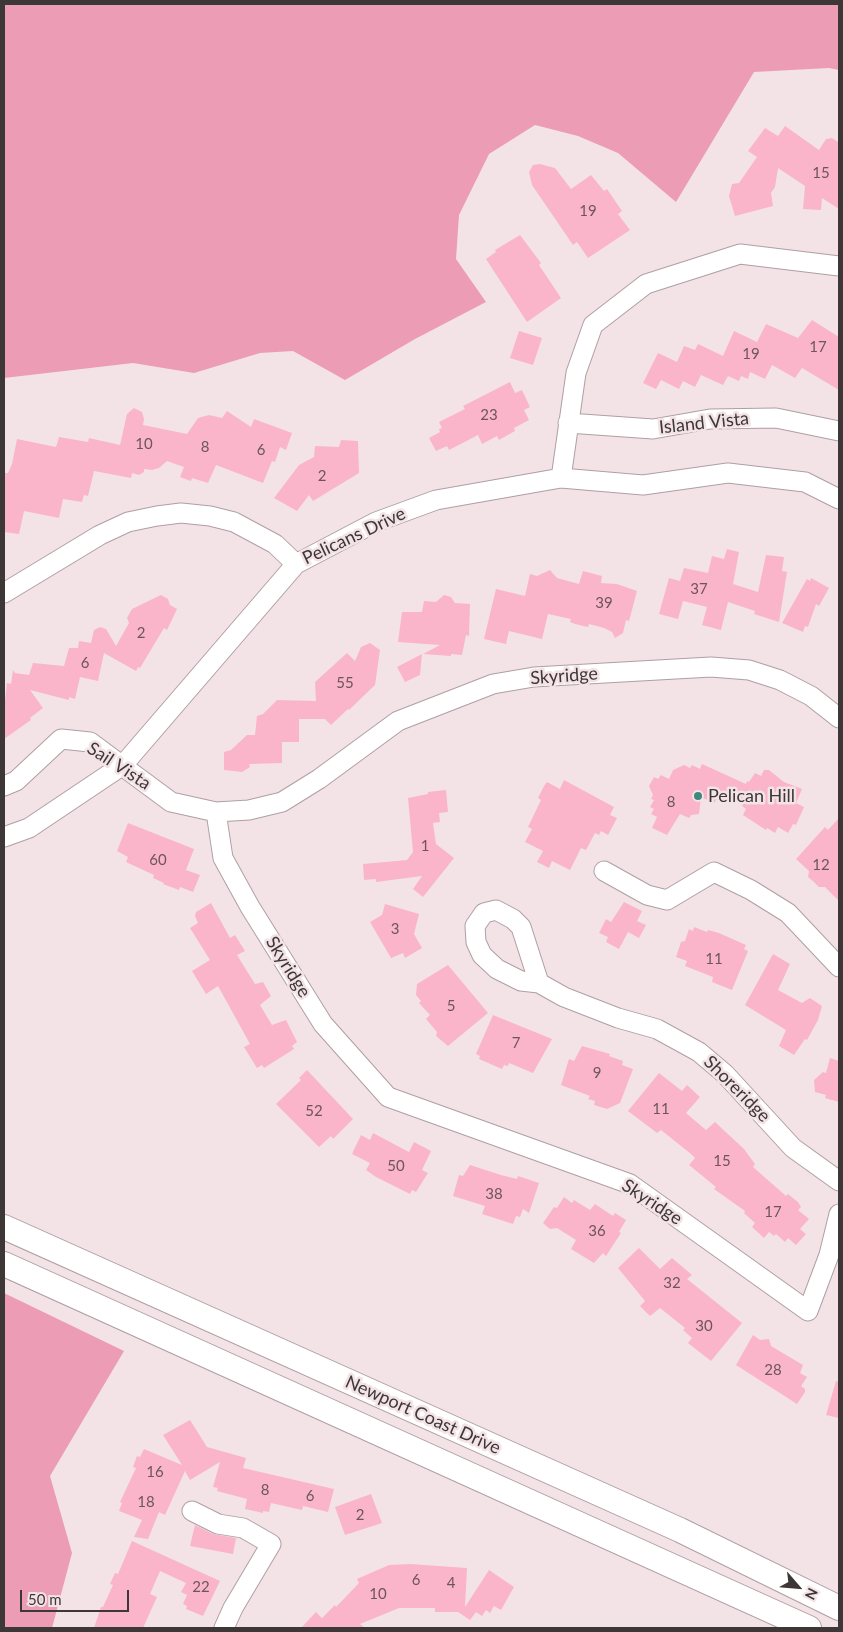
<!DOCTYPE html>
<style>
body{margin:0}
#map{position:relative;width:843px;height:1632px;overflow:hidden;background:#f3e3e7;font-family:Lato,sans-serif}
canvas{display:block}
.frame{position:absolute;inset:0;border:5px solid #3d3738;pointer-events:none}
.north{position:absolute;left:773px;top:1562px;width:50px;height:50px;-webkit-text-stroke:4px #f3e3e7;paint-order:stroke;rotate:117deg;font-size:14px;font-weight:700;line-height:20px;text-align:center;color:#3d3738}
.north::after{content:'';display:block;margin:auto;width:18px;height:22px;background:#3d3738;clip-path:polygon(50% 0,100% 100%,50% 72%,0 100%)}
.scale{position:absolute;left:20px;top:1590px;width:109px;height:22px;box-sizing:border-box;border:2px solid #3d3738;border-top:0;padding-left:6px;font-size:15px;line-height:18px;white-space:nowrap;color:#3d3738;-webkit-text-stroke:4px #f3e3e7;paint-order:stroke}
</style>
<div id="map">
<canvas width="843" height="1632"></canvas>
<div class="frame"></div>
<div class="north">N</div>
<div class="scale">50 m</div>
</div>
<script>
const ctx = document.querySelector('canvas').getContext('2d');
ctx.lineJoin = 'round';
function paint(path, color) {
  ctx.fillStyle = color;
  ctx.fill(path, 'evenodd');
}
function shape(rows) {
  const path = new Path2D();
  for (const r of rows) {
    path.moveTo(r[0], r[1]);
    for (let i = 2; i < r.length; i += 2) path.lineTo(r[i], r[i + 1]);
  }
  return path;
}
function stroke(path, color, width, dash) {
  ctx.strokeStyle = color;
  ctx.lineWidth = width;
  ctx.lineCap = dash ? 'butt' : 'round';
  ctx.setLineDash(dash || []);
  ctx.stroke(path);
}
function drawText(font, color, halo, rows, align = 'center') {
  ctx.font = font + ' Lato,sans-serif';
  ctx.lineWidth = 5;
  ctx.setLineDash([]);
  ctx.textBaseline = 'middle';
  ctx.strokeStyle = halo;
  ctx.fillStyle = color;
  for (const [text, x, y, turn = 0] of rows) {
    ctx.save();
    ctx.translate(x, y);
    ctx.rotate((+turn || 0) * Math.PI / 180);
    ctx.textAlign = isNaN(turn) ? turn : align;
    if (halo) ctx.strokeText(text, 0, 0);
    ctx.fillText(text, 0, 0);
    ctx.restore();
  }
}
const green = shape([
 [4,4,839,4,839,70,829,68,754,72,676,202,618,153,578,136,535,125,489,154,459,215,456,259,486,302,415,339,345,380,293,351,260,353,194,373,133,363,4,378],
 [4,1293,124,1351,50,1476,72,1553,52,1628,4,1628]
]);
const building = shape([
 [785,126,819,150,826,139,832,138,838,142,839,209,822,198,821,210,803,209,805,186,778,168,775,187,771,193,773,206,735,216,729,196,732,184,739,183,757,157,748,151,765,128,778,136],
 [540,164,555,168,571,189,591,175,604,191,607,189,622,211,618,214,630,230,588,258,577,242,573,245,532,185,529,172,533,165],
 [520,235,541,263,539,265,561,298,527,322,486,259,496,252,495,250],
 [812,320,839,337,839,390,802,368,795,378,772,365,765,379,750,372,748,379,741,376,739,381,728,376,723,385,701,375,695,387,683,381,679,389,661,380,656,389,643,383,658,353,677,362,684,346,695,350,698,344,723,356,734,331,757,342,766,324,798,338],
 [519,331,542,338,533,365,510,358],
 [510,382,515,393,522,390,530,407,524,410,529,420,514,428,515,431,499,440,497,436,482,444,478,435,449,450,447,446,436,451,429,438,440,432,439,429,442,428,439,422,465,409,463,406],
 [134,408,142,412,144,419,143,425,187,434,198,418,209,415,222,418,227,411,251,427,254,419,292,433,286,450,280,447,275,462,272,461,263,483,216,465,208,483,192,478,191,481,180,477,184,467,167,461,159,468,152,470,144,469,144,472,139,475,132,473,131,478,94,471,88,496,84,495,82,502,63,499,59,518,24,511,19,534,4,532,4,481,5,473,8,473,12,464,17,439,56,447,59,437,88,442,89,438,120,445,127,414],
 [341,440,358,441,359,473,313,501,309,495,297,511,274,498,299,465,314,457,315,446,339,447],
 [727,549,739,552,733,584,758,592,766,555,784,557,782,571,787,572,779,622,754,614,755,611,728,602,721,630,702,625,707,607,683,601,678,619,659,614,669,578,680,581,684,568,708,573,712,556,724,559],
 [550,570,557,578,579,584,583,571,602,576,601,583,617,584,637,591,629,621,626,620,623,633,615,638,612,632,604,628,589,624,588,627,575,624,570,622,571,619,548,614,542,639,509,631,506,644,484,639,496,589,525,596,530,574,537,576],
 [811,578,829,588,819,606,816,604,808,627,805,626,803,632,782,623,807,579,810,581],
 [161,595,168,599,170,605,177,609,167,630,164,628,140,668,138,667,136,671,104,653,98,681,80,677,75,699,69,697,69,700,30,690,43,708,30,718,31,720,4,739,4,709,7,683,11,684,13,670,15,673,29,675,33,663,64,666,69,648,78,648,79,641,91,643,94,630,100,627,106,629,116,646,129,623,127,618,132,609],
 [444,595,451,597,455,603,470,604,469,636,466,635,462,655,451,654,451,656,423,654,440,645,398,642,402,612,422,612,424,601,436,602],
 [370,643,380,650,375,685,349,710,348,709,331,725,325,719,299,719,299,742,282,742,282,763,249,764,250,767,242,772,224,770,224,752,231,750,247,735,255,735,257,716,263,714,277,700,316,701,315,682,347,653,355,661,361,647],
 [422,654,420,675,405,682,397,667],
 [702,764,746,784,747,781,749,782,755,773,761,776,764,770,769,770,784,782,802,789,796,803,804,807,796,825,793,824,788,833,778,827,775,833,767,828,766,830,743,815,746,809,742,806,743,803,722,791,714,803,701,797,699,814,691,815,689,818,680,814,667,835,652,828,657,817,651,814,654,809,650,807,654,800,651,799,653,795,649,786,654,777,658,779,661,775,669,779,673,770,684,765,690,768,692,765,700,769],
 [564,780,614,807,610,815,617,818,608,835,601,831,599,835,595,833,586,850,581,848,570,870,552,861,549,868,537,862,543,851,525,842,532,829,528,827,541,800,538,798,544,786,547,782,560,789],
 [446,790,448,812,439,813,440,822,433,823,436,844,454,858,423,897,413,889,422,876,376,882,376,879,364,880,363,864,407,860,413,852,408,798,428,794,428,792],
 [839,818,839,901,825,887,819,887,814,882,808,877,809,871,796,859,825,827,828,830],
 [128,823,194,849,186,870,200,875,193,892,180,887,179,890,163,884,164,883,153,878,154,875,126,862,128,857,117,851],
 [624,902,642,911,637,921,646,925,639,938,628,932,619,949,606,942,608,937,599,933,606,919,611,922],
 [211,903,230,938,235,935,245,951,237,955,255,984,263,982,271,996,260,1005,272,1025,286,1020,297,1042,292,1046,294,1049,264,1068,262,1065,257,1068,244,1047,250,1044,218,986,206,994,192,971,210,960,190,928,198,923,195,916,196,912],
 [385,904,419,914,414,934,422,948,405,958,403,953,391,958,370,922,382,915],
 [694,927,707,932,708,930,719,933,746,945,744,949,748,951,732,990,712,982,713,977,685,966,687,961,676,957,681,942,685,941,689,929,693,931],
 [773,954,790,964,778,990,802,1003,810,998,822,1006,818,1020,807,1040,805,1039,794,1055,779,1046,786,1030,745,1005],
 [448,965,488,1013,448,1046,436,1036,437,1032,426,1019,430,1015,419,1003,421,1001,416,995,417,984],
 [493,1015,552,1039,533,1073,509,1063,508,1066,504,1065,502,1069,479,1059,480,1056,476,1054],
 [582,1046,610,1054,609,1056,623,1061,622,1065,633,1069,620,1103,607,1109,594,1105,595,1101,588,1099,590,1096,561,1085,569,1059,574,1061],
 [830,1058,839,1061,839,1102,825,1098,826,1095,815,1092,814,1080,823,1072,826,1073],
 [307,1070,353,1119,333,1139,331,1136,319,1147,276,1104,301,1080,299,1078],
 [659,1073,682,1091,687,1085,700,1097,686,1113,706,1130,715,1122,744,1149,755,1164,753,1167,786,1196,788,1194,798,1202,801,1207,798,1210,809,1219,800,1229,806,1234,796,1245,788,1238,785,1242,776,1234,774,1236,769,1232,764,1238,752,1227,755,1223,744,1213,745,1211,714,1189,716,1187,689,1165,695,1158,691,1154,661,1130,657,1133,628,1111],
 [373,1133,409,1152,414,1142,431,1151,422,1170,428,1173,416,1192,412,1190,410,1194,376,1177,366,1170,370,1163,352,1154,361,1135,370,1140],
 [470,1165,501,1175,517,1179,518,1176,539,1183,529,1213,523,1209,520,1217,516,1216,513,1224,482,1214,485,1206,453,1196,459,1175,463,1176],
 [564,1197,572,1203,574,1200,590,1210,595,1204,613,1216,615,1213,626,1220,619,1232,621,1233,606,1256,603,1253,594,1263,571,1249,576,1240,557,1228,550,1229,543,1223,554,1207,557,1208],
 [639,1248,660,1269,672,1258,692,1275,687,1279,742,1323,711,1361,688,1343,692,1338,683,1330,685,1328,660,1308,650,1316,640,1306,645,1301,618,1268],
 [753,1335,760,1340,769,1339,771,1346,803,1365,800,1373,807,1377,801,1386,805,1389,805,1392,797,1404,736,1365],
 [836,1381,839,1382,839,1418,826,1415],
 [190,1420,207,1447,246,1458,243,1468,334,1489,328,1512,303,1506,302,1510,271,1503,269,1512,263,1511,263,1513,245,1509,247,1499,217,1491,218,1488,213,1487,220,1462,190,1480,185,1471,165,1515,159,1512,148,1539,134,1537,142,1520,119,1511,122,1503,120,1502,136,1468,133,1467,137,1456,140,1457,144,1449,182,1465,163,1435],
 [371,1494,382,1523,345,1535,335,1507],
 [195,1525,213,1534,236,1538,233,1554,190,1546],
 [132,1541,220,1581,203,1616,186,1609,187,1606,183,1604,187,1595,181,1592,186,1583,160,1571,150,1594,157,1597,143,1628,94,1628,101,1607,103,1607,113,1585,110,1584,115,1573,118,1574],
 [410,1564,467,1568,465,1607,489,1570,514,1587,501,1610,494,1606,490,1613,486,1610,482,1616,476,1612,470,1620,458,1612,435,1612,435,1608,399,1608,360,1624,365,1628,301,1628,316,1612,322,1618,335,1605,336,1607,359,1583,357,1579,389,1565]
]);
const minor = shape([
 [568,423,653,429,710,419,776,418,839,431],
 [561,478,576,373,593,325,646,284,740,254,839,266],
 [4,593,100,535,128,522,157,516,181,513,210,516,234,522,275,544,296,564],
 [4,786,16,781,61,739,90,742,171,802,216,812,249,810,282,802,319,779,398,721,493,684,534,677,711,667,749,670,780,680,811,696,839,718],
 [216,812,223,858,250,907,323,1024,388,1097,630,1184,808,1311,829,1255,839,1214],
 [4,837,29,828,123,765,296,564,376,522,436,500,561,478,643,485,728,473,805,482,839,499],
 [604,871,647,895,667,900,714,872,751,890,788,913,839,967],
 [539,983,521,927,513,919,496,910,484,913,475,926,476,942,482,955,497,969,521,981,539,983,564,997,618,1018,657,1029,699,1052,725,1074,793,1148,839,1181],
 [192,1511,218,1524,243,1528,271,1544,233,1608,224,1628]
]);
const major = shape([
 [4,1227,680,1530,839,1608],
 [4,1264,809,1628]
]);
const markers = [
 [698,796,5,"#41877f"]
];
const numberNames = [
 ["15",821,173],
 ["19",588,211],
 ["17",818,347],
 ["19",751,354],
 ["23",489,415],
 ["10",144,444],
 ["8",205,447],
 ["6",261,450],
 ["2",322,476],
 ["37",699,589],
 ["39",604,603],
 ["2",141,633],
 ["6",85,663],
 ["55",345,683],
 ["8",671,802],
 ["1",425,846],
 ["60",158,860],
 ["12",821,865],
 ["3",395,929],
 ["11",714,959],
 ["5",451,1006],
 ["7",516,1043],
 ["9",597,1073],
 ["11",661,1109],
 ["52",314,1111],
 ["15",722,1161],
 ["50",396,1166],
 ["38",494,1194],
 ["17",773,1212],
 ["36",597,1231],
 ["32",672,1283],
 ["30",704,1326],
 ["28",773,1370],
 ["16",155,1472],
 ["8",265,1490],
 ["6",310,1496],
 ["18",146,1502],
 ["2",360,1515],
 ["6",416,1580],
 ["4",451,1583],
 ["22",201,1587],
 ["10",378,1594]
];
const streetNames = [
 ["Island Vista",704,423,-6],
 ["Pelicans Drive",354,536,-25],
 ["Skyridge",564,676,-4],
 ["Sail Vista",119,766,33],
 ["Skyridge",288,967,58],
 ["Shoreridge",737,1089,45],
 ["Skyridge",652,1202,33],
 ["Newport Coast Drive",423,1415,24]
];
const poiNames = [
 ["Pelican Hill",708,796]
];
paint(green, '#ec9cb5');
paint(building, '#fab5ca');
stroke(minor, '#af9fa4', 21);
stroke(major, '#af9fa4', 26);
stroke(minor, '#fff', 19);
stroke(major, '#fff', 24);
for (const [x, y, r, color] of markers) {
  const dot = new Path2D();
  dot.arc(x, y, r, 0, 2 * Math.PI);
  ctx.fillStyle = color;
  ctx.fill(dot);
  stroke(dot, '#f3e3e7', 2);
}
drawText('15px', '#6c565c', null, numberNames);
drawText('18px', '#3d3738', '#f3e3e7', streetNames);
drawText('18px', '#3d3738', '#f3e3e7', poiNames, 'left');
</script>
